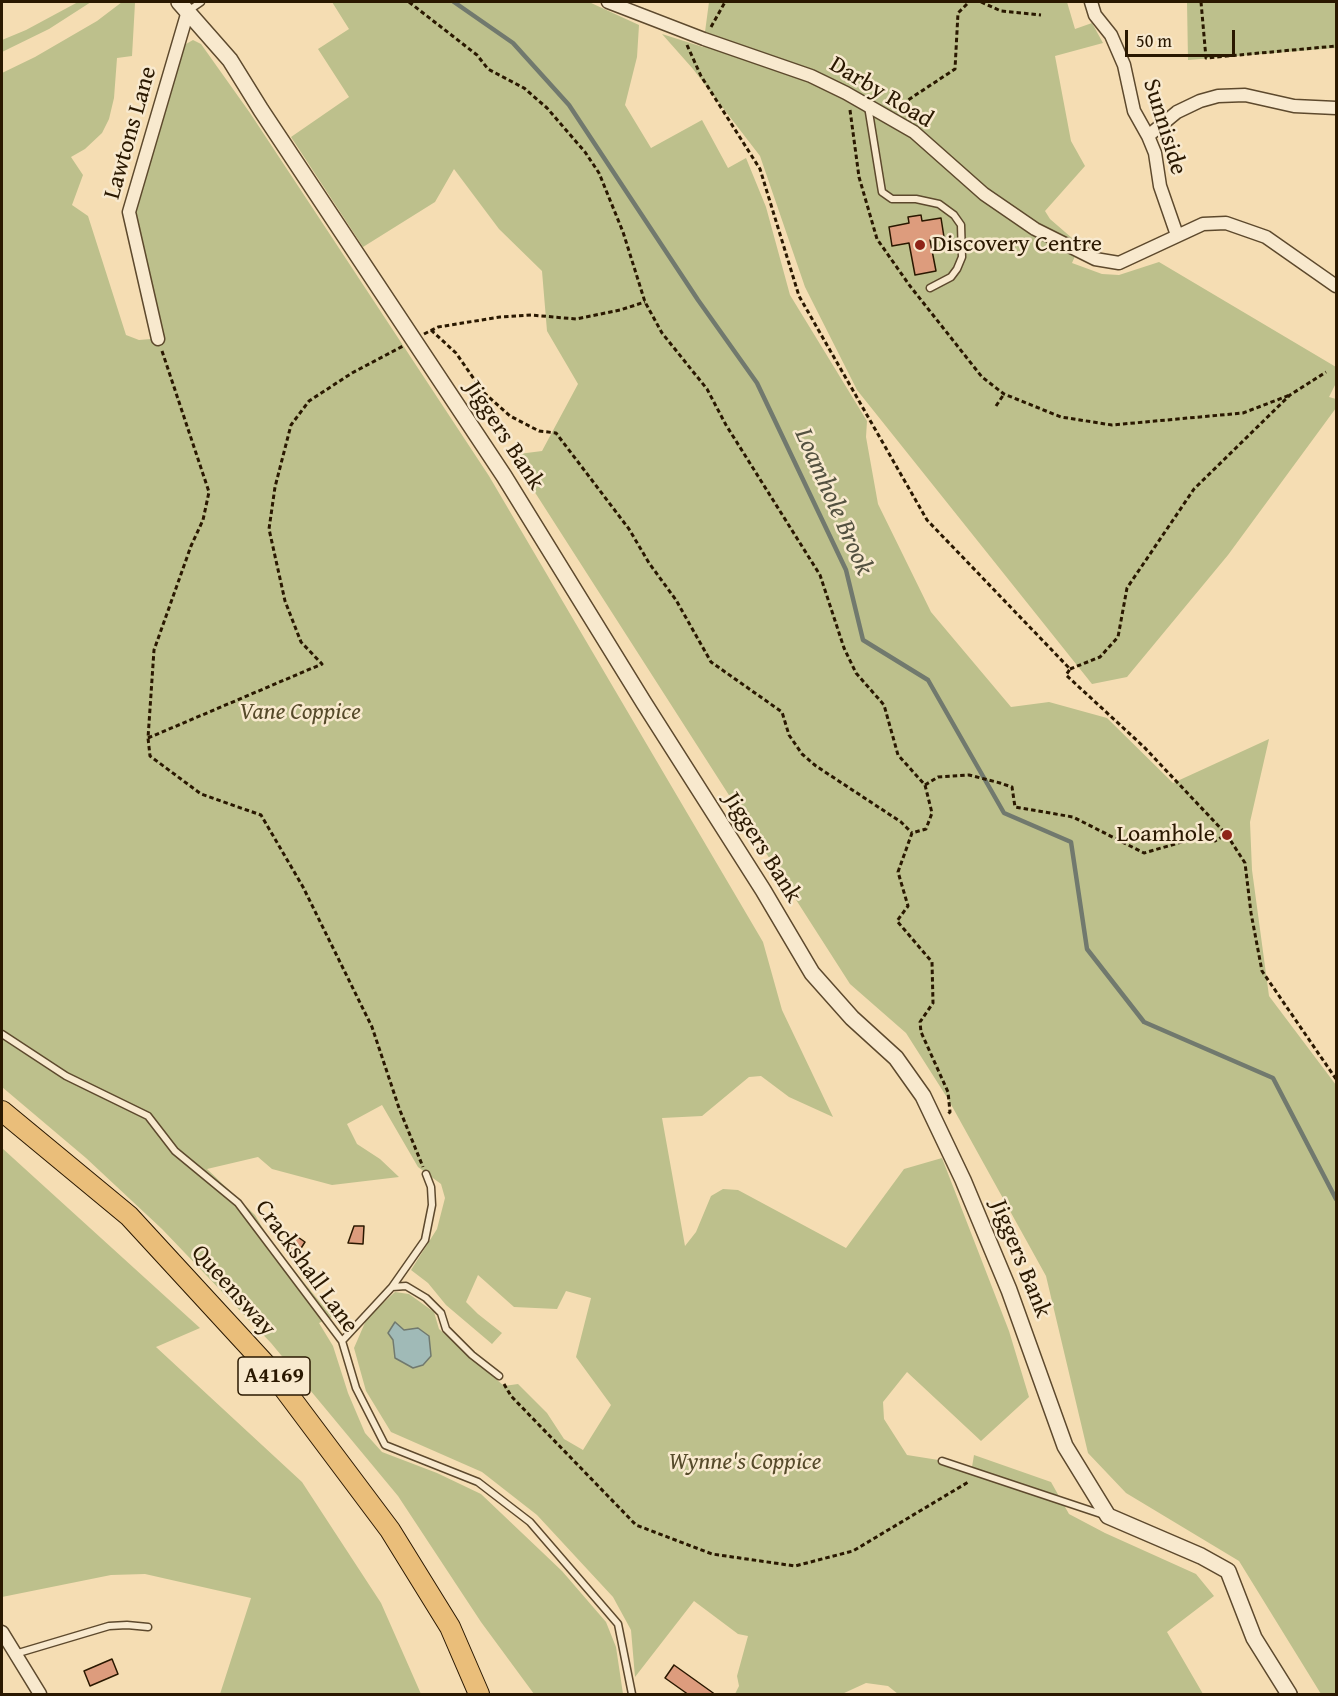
<!DOCTYPE html>
<style>
body{margin:0}
#map{position:relative;width:1338px;height:1696px;overflow:hidden;background:#f5ddb3;font-family:"Gentium Book Plus",serif}
canvas{display:block}
.frame{position:absolute;inset:0;border:3px solid #2a1800;pointer-events:none}
.scale{position:absolute;left:1125px;top:30px;width:110px;height:27px;box-sizing:border-box;border:3px solid #2a1800;border-top:0;padding-left:8px;font-size:18px;line-height:21px;white-space:nowrap;color:#2a1800;-webkit-text-stroke:4px #f8e9ce;paint-order:stroke}
</style>
<div id="map">
<canvas width="1338" height="1696"></canvas>
<div class="frame"></div>
<div class="scale">50 m</div>
</div>
<script>
const ctx = document.querySelector('canvas').getContext('2d');
ctx.lineJoin = 'round';
function paint(path, color) {
  ctx.fillStyle = color;
  ctx.fill(path, 'evenodd');
}
function shape(rows) {
  const path = new Path2D();
  for (const r of rows) {
    path.moveTo(r[0], r[1]);
    for (let i = 2; i < r.length; i += 2) path.lineTo(r[i], r[i + 1]);
  }
  return path;
}
function stroke(path, color, width, dash) {
  ctx.strokeStyle = color;
  ctx.lineWidth = width;
  ctx.lineCap = dash ? 'butt' : 'round';
  ctx.setLineDash(dash || []);
  ctx.stroke(path);
}
function drawText(font, color, halo, rows, align = 'center') {
  ctx.font = font + ' "Gentium Book Plus",serif';
  ctx.lineWidth = 5;
  ctx.setLineDash([]);
  ctx.textBaseline = 'middle';
  ctx.strokeStyle = halo;
  ctx.fillStyle = color;
  for (const [text, x, y, turn = 0] of rows) {
    ctx.save();
    ctx.translate(x, y);
    ctx.rotate((+turn || 0) * Math.PI / 180);
    ctx.textAlign = isNaN(turn) ? turn : align;
    if (halo) ctx.strokeText(text, 0, 0);
    ctx.fillText(text, 0, 0);
    ctx.restore();
  }
}
const green = shape([
 [78,2,91,2,49,29,2,52,2,40,26,30],
 [122,2,135,3,132,56,117,58,114,98,109,119,102,133,85,149,71,157,83,175,72,205,88,216,126,335,139,340,163,338,134,214,184,48,186,44,193,40,201,44,250,113,489,476,763,942,782,1010,833,1117,789,1097,761,1076,749,1077,702,1116,662,1118,685,1246,696,1232,711,1196,723,1189,738,1190,846,1248,904,1169,942,1158,1009,1331,1029,1397,981,1441,907,1372,883,1402,884,1419,907,1455,951,1462,971,1473,974,1455,1051,1482,1069,1514,1105,1533,1196,1574,1214,1596,1167,1632,1203,1694,898,1694,888,1686,866,1683,842,1694,735,1694,739,1686,737,1676,748,1636,738,1634,694,1601,635,1677,631,1630,613,1597,537,1515,482,1472,391,1432,366,1391,354,1348,367,1318,395,1292,409,1294,434,1312,439,1329,504,1386,518,1384,547,1413,564,1439,583,1450,611,1405,576,1357,591,1298,566,1291,557,1309,514,1307,478,1275,466,1302,478,1314,502,1333,492,1344,446,1305,428,1283,411,1270,437,1229,445,1198,441,1184,418,1167,382,1105,347,1124,357,1144,380,1159,399,1177,332,1185,272,1169,258,1157,207,1169,255,1215,271,1242,332,1317,319,1323,333,1346,348,1393,365,1433,382,1452,437,1473,481,1494,562,1571,606,1622,616,1647,623,1694,534,1694,481,1622,398,1496,271,1343,162,1229,86,1158,2,1087,2,73,35,57,97,21],
 [393,1339,413,1368,395,1357],
 [332,2,589,2,639,25,637,57,625,105,651,148,702,120,728,168,746,158,766,207,790,295,867,421,866,437,878,504,931,612,1011,707,1049,702,1107,718,1173,783,1269,739,1250,822,1252,870,1269,996,1336,1085,1336,1694,1321,1694,1239,1561,1126,1493,1088,1453,1046,1276,948,1099,906,1033,850,984,511,455,542,451,578,384,547,331,542,271,499,229,454,169,435,202,363,247,291,137,349,97,318,49,349,29],
 [709,2,1067,2,1075,29,1092,23,1103,43,1055,56,1071,141,1085,166,1045,211,1050,219,1080,245,1072,263,1102,274,1119,275,1159,262,1336,367,1336,383,1329,397,1336,399,1336,408,1228,555,1127,677,1092,684,857,390,805,287,760,156,693,69,662,34,703,47],
 [1187,2,1336,2,1336,48,1188,60],
 [2,1148,200,1328,156,1347,302,1482,381,1603,421,1694,220,1694,251,1598,145,1574,111,1575,2,1597]
]);
const water = shape([
 [395,1322,404,1330,418,1328,429,1336,431,1356,423,1365,413,1368,395,1358,393,1340,388,1333,395,1322]
]);
const stream = shape([
 [454,2,513,43,569,105,698,300,757,383,846,570,863,640,928,680,1004,813,1071,842,1087,949,1144,1022,1273,1078,1336,1199]
]);
const building = shape([
 [921,215,922,221,941,218,944,237,930,240,936,271,915,275,909,243,892,246,889,227,909,223,908,217,921,215],
 [354,1226,364,1226,363,1244,348,1243,354,1226],
 [295,1235,305,1242,296,1256,285,1250,295,1235],
 [112,1659,118,1674,90,1686,84,1671,112,1659],
 [674,1665,716,1695,689,1695,665,1678,674,1665]
]);
const path = shape([
 [409,2,477,55,488,69,524,88,547,108,585,152,599,173,623,232,645,302,662,333,707,389,726,425,820,575,844,648,856,673,884,705,898,755,925,785,932,813,926,829,912,833,898,872,908,906,897,921,932,962,933,1003,920,1022,921,1032,948,1092,950,1112,947,1115],
 [981,2,1001,11,1041,15],
 [1201,2,1206,58,1336,46],
 [711,27,725,2],
 [687,45,701,76,760,169,799,296,927,520,1070,669,1066,675,1144,747,1227,835,1245,863,1251,913,1262,971,1336,1079],
 [896,108,955,69,958,13,969,2],
 [850,110,859,177,877,239,910,286,982,377,1004,394,1061,417,1112,425,1243,413,1290,395],
 [431,330,456,353,483,392,510,416,539,431,556,433,629,529,649,563,676,600,711,662,782,712,789,735,802,754,816,766,901,822,912,833],
 [424,334,438,327,500,317,531,315,576,319,620,310,645,302],
 [162,351,209,492,203,520,191,546,154,650,148,738,150,756,201,794,261,815,303,887,372,1027,399,1108,423,1167],
 [996,406,1004,394],
 [1070,669,1100,657,1118,637,1127,588,1194,489,1290,395,1326,372],
 [148,738,322,664,301,642,285,601,269,529,275,487,291,425,309,401,352,373,403,346],
 [925,785,938,777,969,775,1000,783,1012,787,1015,807,1073,817,1144,853,1206,835,1215,841,1227,834],
 [504,1384,511,1396,636,1525,712,1554,795,1566,853,1551,970,1481]
]);
const service = shape([
 [188,11,201,2],
 [868,106,882,192,892,199,916,199,939,204,954,215,961,225,962,257,957,269,951,277,930,288],
 [2,1034,66,1076,148,1116,175,1151,238,1203,342,1341,356,1388,385,1445,478,1482,530,1522,618,1624,632,1694],
 [392,1287,425,1240,432,1205,431,1187,426,1174],
 [342,1341,392,1287,406,1286,426,1298,441,1313,446,1329,472,1355,499,1376],
 [942,1461,1104,1515],
 [15,1654,109,1626,127,1625,148,1627]
]);
const minor = shape([
 [608,2,704,39,811,76,846,93,914,132,984,194,1035,229,1095,259,1119,263,1203,224,1226,223,1266,237,1336,286],
 [1091,2,1095,15,1111,35,1124,65,1134,111,1148,136,1155,153,1160,186,1177,235],
 [1148,136,1177,112,1200,101,1218,96,1245,95,1294,106,1336,108],
 [158,339,129,212,188,11],
 [2,1632,40,1694]
]);
const tertiary = shape([
 [179,2,230,60,261,110,504,476,644,703,763,890,812,973,852,1018,896,1058,923,1096,963,1180,1009,1290,1065,1446,1108,1516,1201,1556,1228,1571,1254,1638,1289,1694]
]);
const primary = shape([
 [2,1111,129,1216,267,1366,390,1530,450,1627,479,1694]
]);
const markers = [
 [920,245,6,"#8f2418"],
 [1227,835,6,"#8f2418"]
];
const shields = [
 [274,1376,72]
];
const shieldNames = [
 ["A4169",274,1376]
];
const streetNames = [
 ["Darby Road",881,93,31],
 ["Sunniside",1164,127,73],
 ["Lawtons Lane",131,133,-74],
 ["Jiggers Bank",504,436,57],
 ["Jiggers Bank",762,848,58],
 ["Jiggers Bank",1020,1259,68],
 ["Crackshall Lane",306,1267,54],
 ["Queensway",233,1291,48]
];
const poiNames = [
 ["Discovery Centre",932,245],
 ["Loamhole",1215,835,"right"]
];
const parkNames = [
 ["Vane Coppice",300,713],
 ["Wynne's Coppice",745,1463]
];
const waterNames = [
 ["Loamhole Brook",833,502,66]
];
paint(green, '#bdc08c');
paint(water, '#a0bab7');
stroke(water, '#71796e', 1.5);
stroke(stream, '#71796e', 4.5);
paint(building, '#dd9c7d');
stroke(building, '#2a1800', 1.5);
stroke(service, '#5d492d', 9);
stroke(minor, '#5d492d', 15);
stroke(tertiary, '#5d492d', 18);
stroke(primary, '#2a1800', 22);
stroke(path, '#2a1800', 3, [4.5, 3]);
stroke(service, '#f8e9ce', 6);
stroke(minor, '#f8e9ce', 12);
stroke(tertiary, '#f8e9ce', 15);
stroke(primary, '#eabe7a', 20);
for (const [x, y, r, color] of markers) {
  const dot = new Path2D();
  dot.arc(x, y, r, 0, 2 * Math.PI);
  ctx.fillStyle = color;
  ctx.fill(dot);
  stroke(dot, '#f8e9ce', 2);
}
for (const [x, y, w] of shields) {
  const box = new Path2D();
  box.roundRect(x - w / 2, y - 19, w, 38, 4.5);
  ctx.fillStyle = '#f8e9ce';
  ctx.fill(box);
  stroke(box, '#2a1800', 1.5);
}
drawText('bold 22px', '#2a1800', null, shieldNames);
drawText('24px', '#2a1800', '#f8e9ce', streetNames);
drawText('24px', '#2a1800', '#f8e9ce', poiNames, 'left');
drawText('italic 24px', '#564a2a', '#f8e9ce', parkNames);
drawText('italic 26px', '#535140', '#f8e9ce', waterNames);
</script>
